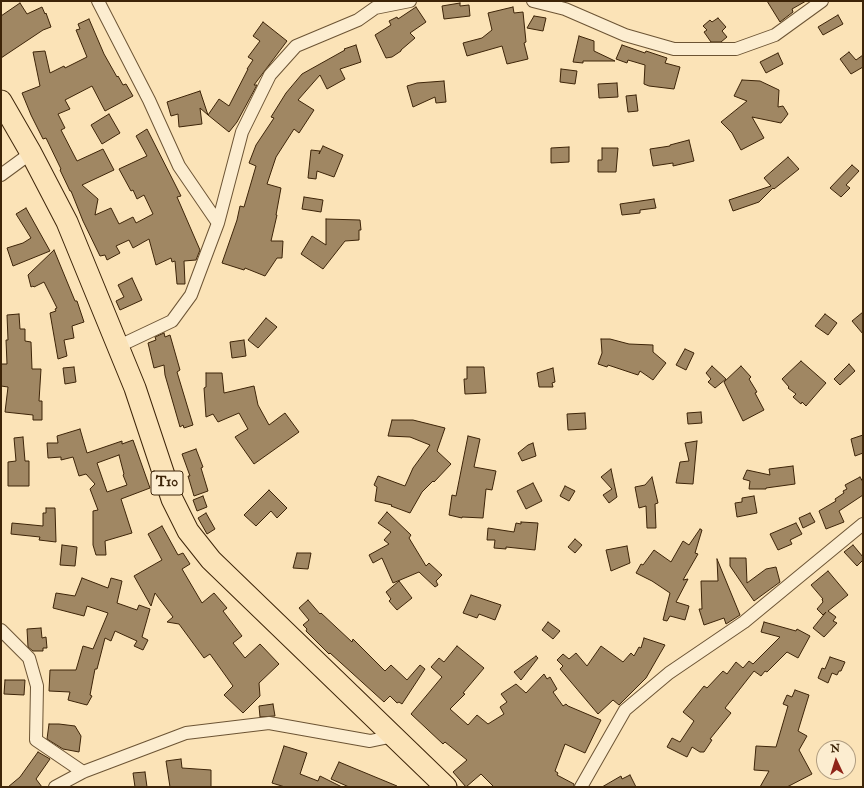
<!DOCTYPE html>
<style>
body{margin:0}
#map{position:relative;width:864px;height:788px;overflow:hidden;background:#fbe3b7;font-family:"IM FELL English",serif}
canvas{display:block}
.frame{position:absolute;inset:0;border:2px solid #3d2408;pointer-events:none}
.north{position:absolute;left:816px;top:740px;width:40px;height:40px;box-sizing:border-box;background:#fcedd0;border:1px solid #b09d80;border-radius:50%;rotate:356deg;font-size:11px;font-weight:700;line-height:16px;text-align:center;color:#3d2408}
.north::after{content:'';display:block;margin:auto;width:14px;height:18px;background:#8f2418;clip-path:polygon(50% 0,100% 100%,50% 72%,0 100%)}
</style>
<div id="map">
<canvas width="864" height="788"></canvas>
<div class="frame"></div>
<div class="north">N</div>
</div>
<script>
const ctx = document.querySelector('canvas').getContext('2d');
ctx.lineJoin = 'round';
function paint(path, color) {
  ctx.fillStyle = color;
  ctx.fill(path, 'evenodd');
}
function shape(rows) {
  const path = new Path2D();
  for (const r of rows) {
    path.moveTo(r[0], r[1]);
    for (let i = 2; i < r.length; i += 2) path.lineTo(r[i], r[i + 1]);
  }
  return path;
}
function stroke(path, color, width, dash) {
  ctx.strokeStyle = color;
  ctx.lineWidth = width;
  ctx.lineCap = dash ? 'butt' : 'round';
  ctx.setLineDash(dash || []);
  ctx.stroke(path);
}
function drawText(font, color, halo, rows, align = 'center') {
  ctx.font = font + ' "IM FELL English",serif';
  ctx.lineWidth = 3.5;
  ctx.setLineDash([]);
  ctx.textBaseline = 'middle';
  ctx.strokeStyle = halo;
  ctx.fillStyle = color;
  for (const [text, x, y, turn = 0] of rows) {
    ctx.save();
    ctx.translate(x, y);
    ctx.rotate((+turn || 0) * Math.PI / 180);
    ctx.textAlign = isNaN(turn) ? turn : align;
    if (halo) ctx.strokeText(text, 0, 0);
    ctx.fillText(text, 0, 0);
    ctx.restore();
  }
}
const building = shape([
 [767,1,806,1,792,9,793,12,780,22,767,1],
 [20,3,27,14,42,7,45,14,46,13,51,27,43,30,1,58,1,16,20,3],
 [460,3,460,6,469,5,470,16,444,19,442,6,460,3],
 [416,7,426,22,410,33,415,38,401,50,401,51,392,57,386,58,375,35,391,25,389,21,397,17,398,19,416,7],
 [513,7,514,13,523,12,526,42,524,43,528,59,507,64,502,46,467,56,463,43,482,38,492,30,488,13,513,7],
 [838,15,843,24,823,35,818,27,838,15],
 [534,16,546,18,543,31,527,28,534,16],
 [718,18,726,27,722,31,727,37,721,42,711,42,704,32,707,30,703,26,710,20,712,22,718,18],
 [89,19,104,54,117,77,118,76,123,85,126,84,133,96,105,111,92,86,65,100,70,109,58,114,65,128,61,130,77,161,103,149,114,170,82,185,98,199,95,215,111,208,119,224,133,217,136,223,153,214,144,195,137,199,133,190,131,191,119,169,147,156,136,136,147,129,181,196,177,197,200,250,196,260,184,261,185,284,177,284,175,261,172,262,171,258,156,265,149,239,133,248,129,240,116,246,120,253,107,260,105,255,100,256,83,221,71,191,70,191,60,170,61,169,46,138,43,139,31,115,22,93,40,86,33,52,45,51,50,73,64,66,65,68,87,57,76,30,80,29,78,24,89,19],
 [263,22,287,41,254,85,257,85,237,122,229,132,208,115,219,99,229,106,248,69,247,69,253,60,248,57,260,41,253,36,263,22],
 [579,36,594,41,594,51,615,61,583,61,583,63,573,62,579,36],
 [356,45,361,62,340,69,345,79,327,89,320,75,298,100,314,110,299,133,294,129,276,157,267,184,281,188,276,215,277,215,271,241,283,241,282,258,277,258,265,276,245,268,244,270,222,263,237,220,240,206,244,207,256,166,249,163,256,145,274,118,271,117,286,93,302,74,345,50,344,49,356,45],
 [622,45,645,53,646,51,667,58,665,63,680,67,674,89,649,86,644,84,645,65,628,60,627,63,616,59,622,45],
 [849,52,856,60,863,55,863,67,851,74,840,59,849,52],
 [778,53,783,64,766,73,760,62,778,53],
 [561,69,577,71,575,84,560,82,561,69],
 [742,80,760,81,779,90,778,107,783,106,788,114,781,123,752,117,764,138,741,150,732,133,721,122,747,101,734,96,742,80],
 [444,81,446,102,436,103,435,97,413,107,407,86,417,83,444,81],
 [617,83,618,97,599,98,598,84,617,83],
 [200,91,208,115,200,108,202,124,179,127,178,114,171,116,167,102,200,91],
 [636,95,638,111,628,112,626,96,636,95],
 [109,114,120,133,102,144,91,125,109,114],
 [689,140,694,161,673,166,673,163,653,166,650,149,670,146,670,145,689,140],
 [323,146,343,155,334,177,317,171,316,179,308,178,311,150,320,151,319,154,323,146],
 [569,147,569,162,551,163,551,148,569,147],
 [602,148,618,148,616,172,598,172,598,160,602,160,602,148],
 [788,157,799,169,774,189,773,188,759,202,733,211,729,200,771,186,764,178,788,157],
 [852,165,859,171,846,185,850,188,841,197,830,188,852,165],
 [304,197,323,200,321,212,302,209,304,197],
 [654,199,656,208,640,210,640,213,622,215,620,204,654,199],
 [26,208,50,251,13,266,7,248,23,243,31,238,16,214,26,208],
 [326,219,360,220,361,230,359,230,359,240,345,241,323,269,301,254,312,236,326,245,326,219],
 [54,250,75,301,77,301,84,322,72,326,74,338,64,340,67,356,58,359,50,313,56,311,55,309,57,308,44,282,34,287,33,286,31,287,28,275,54,250],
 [132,278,142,300,120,310,116,301,124,297,118,285,132,278],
 [863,312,863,334,852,321,863,312],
 [19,314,20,329,25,329,25,341,31,342,32,369,41,369,39,401,42,401,42,420,33,420,33,415,5,412,8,387,1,386,1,364,7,364,6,340,8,340,7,315,19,314],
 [825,314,837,323,828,335,815,326,825,314],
 [266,318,277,327,258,348,248,340,266,318],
 [164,333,165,337,170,335,180,370,177,372,193,425,184,428,183,425,180,427,165,375,164,365,154,368,148,343,156,340,155,337,164,333],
 [601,339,610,339,629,344,653,345,653,352,666,363,653,380,640,371,638,375,608,365,607,367,598,364,602,353,601,339],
 [244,340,246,356,232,358,230,342,244,340],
 [685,349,694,353,686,370,676,365,685,349],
 [801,361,826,383,806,406,802,402,801,404,793,397,796,394,788,388,789,387,782,379,801,361],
 [849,364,855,371,840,385,834,379,849,364],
 [712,366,726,379,715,388,708,382,711,379,706,373,712,366],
 [741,366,751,377,749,379,757,392,755,393,764,410,743,421,724,382,741,366],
 [74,367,76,382,65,384,63,368,74,367],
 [467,367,484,367,486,393,465,394,464,379,467,379,467,367],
 [553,368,555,382,552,383,553,387,539,387,537,373,553,368],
 [206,373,222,373,224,393,254,386,258,405,269,425,285,413,299,432,254,464,235,437,248,429,239,413,218,422,213,414,206,417,204,388,206,387,206,373],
 [701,412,702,423,688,424,687,413,701,412],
 [585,413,586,429,568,430,567,414,585,413],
 [392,420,413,420,445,428,437,451,451,464,434,482,433,481,422,492,410,513,391,506,392,505,375,501,377,487,374,485,378,476,405,486,413,468,430,445,410,437,388,436,392,420],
 [80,429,87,453,122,441,122,444,133,440,150,488,121,499,132,533,105,541,106,555,96,555,93,545,93,511,98,510,90,489,95,484,86,474,79,476,73,457,61,460,61,457,48,458,47,443,58,443,57,436,80,429],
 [119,455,124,474,123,475,127,485,107,492,97,463,119,455],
 [863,435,863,453,855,456,851,439,863,435],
 [468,436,480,439,474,467,496,471,492,490,486,489,483,518,462,517,462,518,449,515,452,495,456,496,468,436],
 [23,437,25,461,29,461,29,486,8,486,8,462,16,461,14,438,23,437],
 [697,441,693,484,676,483,680,462,689,461,685,443,697,441],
 [533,443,536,456,522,461,518,453,528,445,533,443],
 [196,449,203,467,201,468,208,491,194,496,188,476,190,476,182,454,196,449],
 [793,466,795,484,766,488,766,489,749,489,750,481,743,479,747,470,770,475,769,469,793,466],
 [611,469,617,497,609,503,603,495,612,489,601,477,611,469],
 [652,477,658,503,655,504,656,528,647,528,646,506,639,508,635,487,645,485,652,477],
 [860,477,863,482,863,495,839,511,844,522,826,529,819,511,836,501,835,499,844,493,843,491,847,489,845,485,860,477],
 [533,483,542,501,526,509,517,491,533,483],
 [565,486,575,491,569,501,560,496,565,486],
 [269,490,287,508,277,518,271,511,256,526,244,515,269,490],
 [203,496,207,507,197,511,193,500,203,496],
 [754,496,757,513,737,517,735,503,742,502,742,498,754,496],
 [46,508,55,508,56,542,39,540,40,537,11,534,12,523,43,526,43,513,46,513,46,508],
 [387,512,411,535,409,538,426,566,429,563,442,575,436,581,438,585,435,587,419,572,393,583,382,558,373,563,369,555,389,544,384,540,391,532,378,523,387,512],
 [206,513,215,529,207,534,198,518,206,513],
 [810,513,815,522,803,528,799,518,810,513],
 [521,522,538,523,535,550,506,547,506,549,494,548,495,540,487,540,488,528,514,532,516,523,521,524,521,522],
 [796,523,802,534,790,540,792,544,778,550,770,534,796,523],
 [162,526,178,555,183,553,190,564,182,569,202,603,214,593,227,608,223,611,242,636,233,643,245,658,260,644,279,664,259,683,260,696,243,713,224,695,233,686,210,654,204,658,179,624,167,622,173,617,155,593,151,606,134,576,162,560,148,534,162,526],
 [700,529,702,530,695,553,698,554,683,580,688,579,676,602,689,606,685,620,670,616,667,621,663,620,670,593,652,581,636,573,641,564,643,565,654,550,671,562,683,541,689,545,700,529],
 [575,539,582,545,575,553,568,547,575,539],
 [62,545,77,547,75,566,60,565,62,545],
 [853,545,863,557,863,560,857,566,844,552,853,545],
 [627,546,630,563,611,571,606,550,627,546],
 [297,553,311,553,308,569,293,568,297,553],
 [730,558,746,558,747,583,766,569,776,567,780,582,754,601,730,566,730,558],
 [717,559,740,615,726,624,724,618,704,625,699,609,702,609,701,581,718,581,717,559],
 [828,571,848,595,828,611,836,617,833,621,837,623,824,637,813,628,826,612,823,615,817,609,823,602,822,599,823,599,811,585,828,571],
 [82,578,108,588,111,578,122,581,117,603,137,610,139,605,150,609,142,637,148,640,143,650,134,646,137,641,115,631,111,641,105,638,97,669,95,669,90,695,92,696,87,705,68,700,70,692,49,691,50,670,76,670,83,646,93,649,108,613,87,606,84,616,53,608,56,593,75,596,82,578],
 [399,581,412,598,397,610,389,601,391,599,386,592,399,581],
 [471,595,501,605,495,620,479,614,477,618,463,613,471,595],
 [308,600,320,614,321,613,352,642,353,639,385,671,391,665,407,680,420,665,425,669,402,704,399,702,397,703,390,696,384,702,330,653,329,654,306,631,307,629,303,625,309,620,299,608,308,600],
 [548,622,560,631,553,639,542,630,548,622],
 [764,622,796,631,797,629,810,636,798,658,787,652,767,672,765,671,761,676,754,671,725,708,731,713,710,739,712,740,704,752,700,752,692,747,687,757,667,747,672,738,680,742,694,721,683,712,704,686,707,688,723,671,727,674,736,662,743,668,749,661,753,664,780,637,761,632,764,622],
 [41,628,42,638,46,637,47,648,43,648,43,651,33,651,28,647,27,629,41,628],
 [644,638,665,645,646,678,619,705,613,700,598,714,560,669,563,666,557,660,563,654,569,659,576,653,587,666,601,646,623,662,631,653,634,656,639,647,641,648,644,638],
 [457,646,484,668,463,693,465,694,450,709,468,725,477,715,488,724,504,714,500,707,507,702,501,694,516,684,526,693,544,674,547,679,550,677,557,689,553,692,563,706,566,704,568,706,601,720,585,753,565,744,555,771,558,773,557,775,574,784,574,787,494,787,481,774,466,787,453,772,467,760,445,742,443,744,411,714,442,677,431,667,439,658,444,662,457,646],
 [536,656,538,658,521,680,514,672,536,656],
 [830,657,845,662,841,671,839,671,837,675,832,673,828,683,818,678,822,668,825,669,830,657],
 [5,680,25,680,24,695,4,694,5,680],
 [795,690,809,695,798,731,807,736,799,750,812,774,787,787,760,787,769,771,754,770,756,746,776,747,788,706,783,704,787,695,792,697,795,690],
 [273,704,275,716,260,717,259,706,273,704],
 [49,724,59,724,75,726,81,736,79,752,63,749,47,739,49,724],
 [284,746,307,753,300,774,318,781,320,776,342,787,285,787,272,783,284,746],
 [38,752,50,759,36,779,42,787,8,787,20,777,38,752],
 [181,759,182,768,211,770,211,787,170,787,166,761,181,759],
 [339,762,397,786,397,787,349,787,331,779,339,762],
 [145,772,147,787,135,787,133,773,145,772],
 [630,775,636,787,602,787,621,776,622,779,630,775]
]);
const street = shape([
 [98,1,149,100,179,166,218,223],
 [533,1,565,9,625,35,674,49,736,49,775,35,822,1],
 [1,175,31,153],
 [117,347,172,321,191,295,218,223,242,132,270,75,296,46,358,20,375,8,410,1],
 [1,630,29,658,37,686,36,740,83,772],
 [55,787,83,772,186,733,269,723,370,741,394,736],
 [581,787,625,710,669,673,744,622,863,524]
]);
const highway = shape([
 [1,101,31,153,67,222,135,388,172,499,188,531,211,560,446,787]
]);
const shields = [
 [167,483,32]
];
const shieldNames = [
 ["T10",167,483]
];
paint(building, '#a08763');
stroke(building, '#3d2408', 1);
stroke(street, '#6c5434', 14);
stroke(highway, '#3d2408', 23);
stroke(street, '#fcedd0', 12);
stroke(highway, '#fbe3b7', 21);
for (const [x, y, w] of shields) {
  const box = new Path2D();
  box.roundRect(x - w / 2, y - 12, w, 24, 3);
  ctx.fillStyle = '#fcedd0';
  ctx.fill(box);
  stroke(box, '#3d2408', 1);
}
drawText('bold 14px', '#3d2408', null, shieldNames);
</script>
